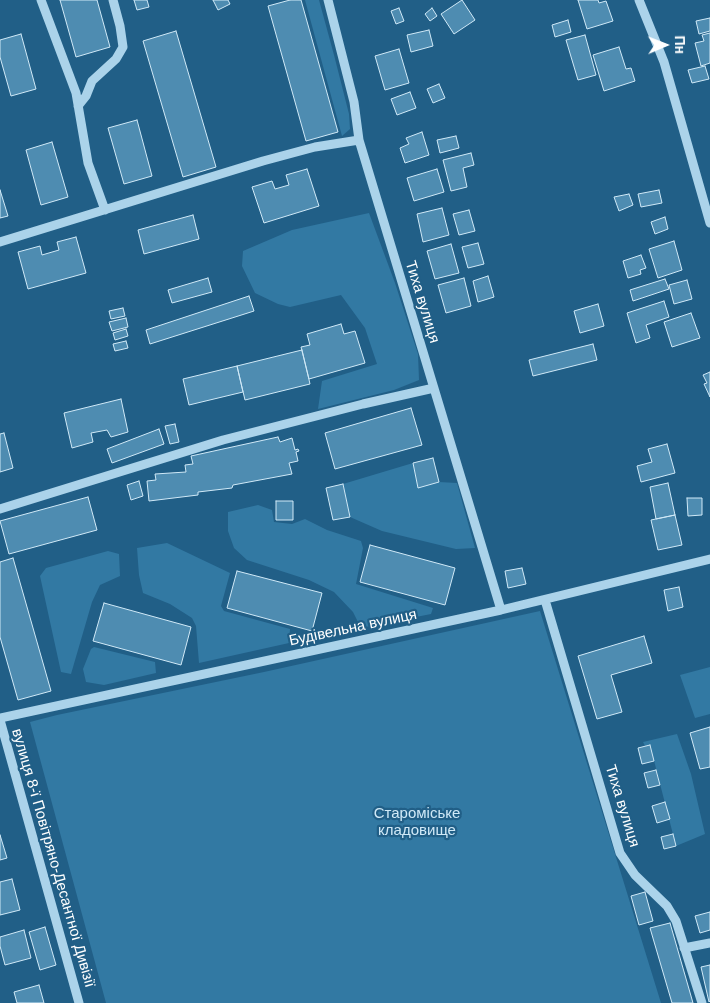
<!DOCTYPE html>
<meta charset="utf-8">
<style>
body{margin:0}
#map{position:relative;width:710px;height:1003px;overflow:hidden;background:#215f87;font-family:Helvetica,sans-serif}
canvas{display:block}
.north{position:absolute;left:640px;top:20px;width:50px;height:50px;-webkit-text-stroke:4px #215f87;paint-order:stroke;rotate:89deg;font-size:14px;font-weight:700;line-height:20px;text-align:center;color:#fff}
.north::after{content:'';display:block;margin:auto;width:18px;height:22px;background:#fff;clip-path:polygon(50% 0,100% 100%,50% 72%,0 100%)}
</style>
<div id="map">
<canvas width="710" height="1003"></canvas>
<div class="north">Пн</div>
</div>
<script>
const ctx = document.querySelector('canvas').getContext('2d');
ctx.lineJoin = 'round';
function paint(path, color) {
  ctx.fillStyle = color;
  ctx.fill(path, 'evenodd');
}
function shape(rows) {
  const path = new Path2D();
  for (const r of rows) {
    path.moveTo(r[0], r[1]);
    for (let i = 2; i < r.length; i += 2) path.lineTo(r[i], r[i + 1]);
  }
  return path;
}
function stroke(path, color, width, dash) {
  ctx.strokeStyle = color;
  ctx.lineWidth = width;
  ctx.lineCap = dash ? 'butt' : 'round';
  ctx.setLineDash(dash || []);
  ctx.stroke(path);
}
function drawText(font, color, halo, rows, align = 'center') {
  ctx.font = font + ' Helvetica,sans-serif';
  ctx.lineWidth = 4.5;
  ctx.setLineDash([]);
  ctx.textBaseline = 'middle';
  ctx.strokeStyle = halo;
  ctx.fillStyle = color;
  for (const [text, x, y, turn = 0] of rows) {
    ctx.save();
    ctx.translate(x, y);
    ctx.rotate((+turn || 0) * Math.PI / 180);
    ctx.textAlign = isNaN(turn) ? turn : align;
    if (halo) ctx.strokeText(text, 0, 0);
    ctx.fillText(text, 0, 0);
    ctx.restore();
  }
}
const green = shape([
 [305,0,319,0,334,55,349,114,350,129,342,136],
 [369,213,395,283,418,354,419,380,394,390,318,409,322,381,377,364,365,328,341,295,290,307,278,304,255,293,242,266,243,251,292,230],
 [413,463,419,487,439,482,457,483,475,548,456,549,382,531,350,517,343,484],
 [258,505,272,510,274,522,292,524,305,519,327,530,361,541,363,548,356,584,433,608,431,614,361,628,353,612,334,592,309,580,247,560,234,548,228,531,228,512],
 [167,543,230,573,221,606,224,611,290,629,289,643,199,663,196,626,192,618,170,604,143,593,139,575,137,548],
 [108,551,119,554,120,576,100,585,92,602,71,674,61,672,40,576,46,568],
 [540,611,661,1003,106,1003,30,722,57,715,264,672],
 [94,647,155,662,156,673,104,685,86,682,83,669,91,649],
 [710,667,710,714,695,718,680,675],
 [677,734,691,774,705,834,676,846,650,745,645,746,643,742]
]);
const building = shape([
 [60,0,97,0,110,47,76,57,60,0],
 [134,0,147,0,149,7,137,10,134,0],
 [213,0,228,0,230,4,218,10,213,0],
 [290,0,301,0,338,132,306,141,268,6,290,0],
 [462,0,475,20,454,34,441,14,462,0],
 [578,0,598,0,599,3,606,1,613,21,587,29,578,0],
 [399,8,404,21,396,24,391,11,399,8],
 [432,8,437,16,430,21,425,14,432,8],
 [710,18,710,31,699,34,696,21,710,18],
 [568,20,571,32,555,37,552,25,568,20],
 [429,30,433,46,411,52,407,35,429,30],
 [176,31,216,167,183,177,143,41,176,31],
 [710,33,710,63,701,66,695,43,704,41,702,35,710,33],
 [21,34,36,89,11,96,0,57,0,40,21,34],
 [585,35,596,75,578,80,566,40,585,35],
 [619,47,626,69,631,68,635,81,604,91,593,55,619,47],
 [399,49,409,83,385,90,375,56,399,49],
 [705,66,709,79,692,83,688,70,705,66],
 [439,84,445,98,433,103,427,89,439,84],
 [410,92,416,108,397,115,391,99,410,92],
 [137,120,152,176,124,184,108,128,137,120],
 [422,132,429,155,405,163,400,148,409,144,406,138,422,132],
 [456,136,459,148,440,153,437,140,456,136],
 [52,142,68,197,41,205,26,150,52,142],
 [471,153,474,165,463,168,467,187,451,191,443,160,471,153],
 [307,169,319,206,264,223,252,187,272,181,275,189,289,185,286,175,307,169],
 [437,169,444,192,414,201,407,178,437,169],
 [0,190,8,216,0,218,0,190],
 [659,190,662,203,641,207,638,194,659,190],
 [629,194,633,205,619,211,614,197,629,194],
 [442,208,449,235,423,242,417,214,442,208],
 [469,210,475,231,459,235,453,214,469,210],
 [193,215,199,239,144,254,138,230,193,215],
 [665,217,668,229,655,234,651,222,665,217],
 [76,237,86,273,28,289,18,252,40,246,42,255,59,250,57,242,76,237],
 [674,241,682,270,658,278,649,249,674,241],
 [478,243,484,264,468,268,462,247,478,243],
 [451,244,459,273,435,279,427,251,451,244],
 [641,255,646,268,640,270,641,274,628,278,623,261,641,255],
 [488,276,494,297,478,302,473,281,488,276],
 [208,278,212,292,172,303,168,290,208,278],
 [464,278,471,306,446,313,438,285,464,278],
 [665,279,669,289,633,301,630,290,665,279],
 [687,280,692,299,674,304,669,285,687,280],
 [249,296,254,311,150,344,146,330,249,296],
 [664,301,669,317,646,325,650,338,636,343,627,313,664,301],
 [598,304,604,326,580,333,574,311,598,304],
 [123,308,125,316,111,319,109,311,123,308],
 [691,313,700,338,672,347,664,322,691,313],
 [126,318,128,327,112,331,109,322,126,318],
 [341,324,344,334,355,331,365,363,309,379,301,347,310,345,307,334,341,324],
 [126,329,128,336,115,340,113,333,126,329],
 [126,341,128,348,115,351,113,344,126,341],
 [593,344,597,360,533,376,529,360,593,344],
 [302,350,310,384,245,400,237,366,302,350],
 [237,366,243,392,189,405,183,379,237,366],
 [710,372,710,397,704,384,707,383,703,375,710,372],
 [121,399,128,432,111,437,107,430,91,433,93,442,72,448,64,413,121,399],
 [411,408,422,445,335,469,325,433,411,408],
 [175,424,179,442,170,444,165,426,175,424],
 [159,429,164,444,112,463,107,449,159,429],
 [4,433,13,468,0,472,0,434,4,433],
 [278,437,280,442,292,438,295,450,298,449,299,451,296,452,298,461,289,463,292,474,233,485,232,488,198,492,198,495,149,501,147,481,156,480,155,474,186,472,185,465,193,464,191,456,278,437],
 [667,444,675,473,641,482,637,466,652,462,648,449,667,444],
 [433,458,439,482,418,488,413,463,433,458],
 [139,481,143,496,131,500,127,485,139,481],
 [668,483,675,515,656,519,650,487,668,483],
 [343,484,350,517,333,520,326,488,343,484],
 [88,497,97,530,9,554,0,521,88,497],
 [687,498,702,498,702,515,688,516,687,498],
 [276,501,293,501,293,520,276,520,276,501],
 [675,515,682,545,658,550,651,520,675,515],
 [370,545,455,568,445,605,360,582,370,545],
 [13,558,51,691,18,700,0,637,0,562,13,558],
 [522,568,526,584,508,588,505,571,522,568],
 [237,571,322,593,312,631,227,608,237,571],
 [679,587,683,607,668,611,664,590,679,587],
 [104,603,191,627,181,665,93,641,104,603],
 [644,636,652,663,611,675,622,712,597,719,578,656,644,636],
 [710,727,710,767,700,769,690,733,710,727],
 [650,745,654,761,642,764,638,748,650,745],
 [656,770,660,785,648,788,644,773,656,770],
 [665,802,670,819,657,823,652,806,665,802],
 [673,834,676,846,664,849,661,837,673,834],
 [0,835,7,858,0,860,0,835],
 [12,879,20,910,0,915,0,882,12,879],
 [645,892,653,921,639,925,631,896,645,892],
 [710,912,710,930,700,933,695,916,710,912],
 [670,923,693,1003,672,1003,650,928,670,923],
 [45,927,56,965,40,970,29,932,45,927],
 [24,930,31,958,5,965,0,946,0,937,24,930],
 [710,965,710,1001,709,1002,701,967,710,965],
 [39,985,44,1003,17,1003,14,992,39,985]
]);
const minor = shape([
 [41,0,76,93,88,163,105,210],
 [328,0,354,102,359,140,501,610],
 [639,0,664,62,710,223],
 [78,106,86,96,92,81,116,59,123,47,120,26,113,0],
 [0,242,263,161,315,147,359,140],
 [0,509,223,440,363,404,434,388],
 [545,600,620,853,635,875,667,906,676,921,702,1003],
 [0,718,501,610,710,559],
 [0,720,79,1003],
 [684,948,710,943]
]);
const streetNames = [
 ["Тиха вулиця",422,302,73],
 ["Будівельна вулиця",353,628,-12],
 ["Тиха вулиця",622,806,73],
 ["вулиця 8-ї Повітряно-Десантної Дивізії",53,858,74]
];
const parkNames = [
 ["Староміське",417,814],
 ["кладовище",417,831]
];
paint(green, '#3279a3');
paint(building, '#4e8cb1');
stroke(building, '#d0e9f7', 1);
stroke(minor, '#abd3ea', 9);
drawText('15px', '#fff', '#215f87', streetNames);
drawText('15px', '#d0e9f7', '#215f87', parkNames);
</script>
